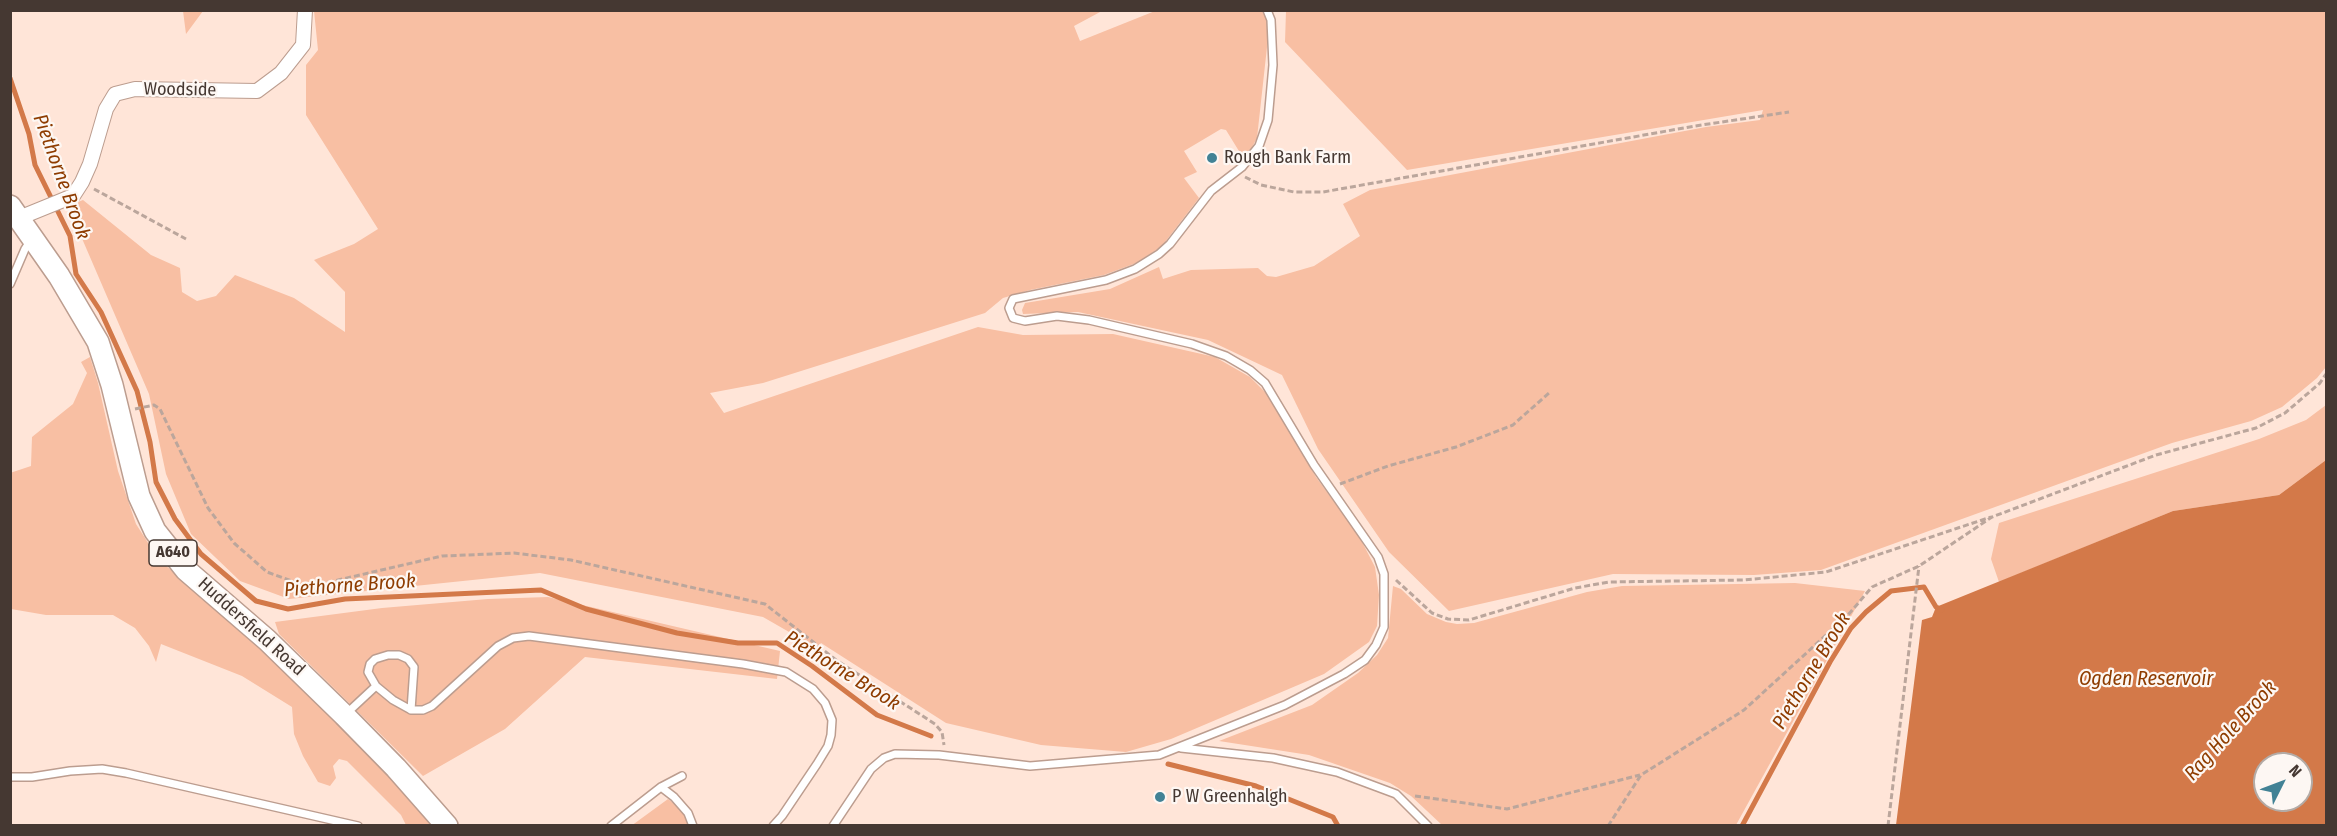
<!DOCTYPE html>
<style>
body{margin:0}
#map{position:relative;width:2337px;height:836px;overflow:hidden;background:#ffe5d8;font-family:"Fira Sans Condensed",sans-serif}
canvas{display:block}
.frame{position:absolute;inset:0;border:12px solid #453832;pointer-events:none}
.north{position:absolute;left:2253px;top:752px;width:60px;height:60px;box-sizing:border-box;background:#fdf7f3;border:2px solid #b3aba6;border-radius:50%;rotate:48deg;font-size:16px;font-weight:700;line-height:24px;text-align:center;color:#453832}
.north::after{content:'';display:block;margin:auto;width:21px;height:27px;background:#428295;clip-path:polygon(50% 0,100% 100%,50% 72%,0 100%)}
</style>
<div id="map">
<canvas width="2337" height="836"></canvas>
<div class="frame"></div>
<div class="north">N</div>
</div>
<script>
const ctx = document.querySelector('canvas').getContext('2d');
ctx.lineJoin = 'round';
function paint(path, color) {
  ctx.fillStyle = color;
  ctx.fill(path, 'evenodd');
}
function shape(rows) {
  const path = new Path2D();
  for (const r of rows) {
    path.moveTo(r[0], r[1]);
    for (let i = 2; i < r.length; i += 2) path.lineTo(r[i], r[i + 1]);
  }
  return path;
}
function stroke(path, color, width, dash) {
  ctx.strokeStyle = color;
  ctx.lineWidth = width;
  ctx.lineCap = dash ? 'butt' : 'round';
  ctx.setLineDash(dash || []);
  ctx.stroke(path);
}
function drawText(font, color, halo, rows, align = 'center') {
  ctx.font = font + ' "Fira Sans Condensed",sans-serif';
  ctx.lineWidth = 4.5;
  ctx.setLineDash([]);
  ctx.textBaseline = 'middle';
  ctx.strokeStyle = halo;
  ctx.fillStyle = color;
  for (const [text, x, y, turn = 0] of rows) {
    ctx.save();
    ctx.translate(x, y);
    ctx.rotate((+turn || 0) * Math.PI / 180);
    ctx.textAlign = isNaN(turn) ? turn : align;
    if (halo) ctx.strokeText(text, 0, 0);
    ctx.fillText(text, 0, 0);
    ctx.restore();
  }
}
const green = shape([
 [183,11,203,11,186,34],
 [314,11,1102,11,1074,26,1080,41,1155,11,1262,11,1267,20,1268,38,1257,138,1251,149,1242,156,1226,130,1221,129,1184,151,1197,172,1184,178,1199,198,1162,246,1139,262,1104,275,1030,290,1003,298,985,313,763,383,710,393,724,413,978,327,1023,335,1113,334,1215,357,1250,377,1271,398,1316,477,1359,536,1375,567,1379,595,1377,626,1369,642,1324,674,1171,739,1126,752,1041,745,946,723,821,643,817,648,763,617,540,573,289,599,240,581,191,534,166,474,149,394,68,206,83,200,151,255,180,268,182,292,197,301,216,296,235,275,294,298,345,332,345,292,314,260,354,244,378,229,306,115,306,65,318,50],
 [1286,11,2326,11,2326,367,2317,378,2282,407,2251,421,2172,443,1821,570,1754,575,1613,574,1449,611,1389,552,1318,449,1282,375,1208,340,1078,312,1023,314,1022,310,1025,303,1110,289,1159,267,1163,279,1191,270,1258,268,1267,276,1276,277,1314,266,1360,236,1343,204,1370,190,1706,127,1760,120,1763,110,1407,170,1285,42],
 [90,357,98,383,118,471,136,524,159,560,272,655,315,697,436,825,406,825,401,815,347,761,339,759,333,766,336,778,330,786,318,782,303,756,294,734,292,707,242,676,161,644,156,662,149,646,135,628,113,615,46,615,11,609,10,473,31,466,32,437,73,404,87,373,81,362],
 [2326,405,2326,460,2279,495,2173,511,1999,582,1991,559,1999,523,2259,439,2306,420],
 [1795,583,1865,591,1736,825,1442,825,1411,796,1390,783,1309,755,1219,741,1312,705,1358,673,1377,655,1388,638,1393,586,1401,589,1427,614,1446,622,1457,624,1474,623,1587,592,1622,586],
 [548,597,780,651,777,679,585,657,505,729,423,776,279,634,275,622,382,608,488,599],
 [668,799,682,810,688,825,631,826]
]);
const water = shape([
 [2326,460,2326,825,1896,825,1922,620,1932,617,1936,607,2173,511,2279,495],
 [2265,764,2301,764,2301,800,2265,800]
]);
const stream = shape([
 [10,78,29,134,35,165,70,236,76,274,101,312,137,391,150,442,156,482,175,519,201,554,256,601,288,609,345,599,541,590,586,609,677,633,738,643,777,643,812,666,877,715,931,736],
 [1168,764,1256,786,1333,817,1338,826],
 [1742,826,1830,662,1851,628,1866,612,1891,591,1924,587,1936,607,1942,610]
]);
const path = shape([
 [1245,177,1261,185,1294,192,1323,192,1695,126,1789,112],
 [94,189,186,239],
 [135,409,154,405,160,409,208,508,234,543,267,572,308,587,442,556,514,553,571,560,765,604,836,660,935,724,942,732,944,745],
 [1340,484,1388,466,1456,447,1513,425,1550,392],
 [1396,580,1432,613,1448,619,1469,620,1575,588,1609,582,1744,580,1826,572,1991,517],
 [1415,796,1507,809,1640,775],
 [1608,826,1641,775,1744,710,1848,615,1872,587,1919,566,1992,517,2156,455,2256,428,2285,413,2320,383,2326,374],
 [1888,826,1919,566]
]);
const lane = shape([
 [10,284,25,249,31,240],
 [411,710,414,667,408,659,399,655,388,655,375,659,370,664,368,672,376,686,393,700,411,710,423,710,432,706,498,646,513,638,529,636,743,664,786,672,813,689,825,703,832,720,831,735,828,746,817,764,782,816,773,826],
 [347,713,376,686],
 [1181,748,1273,758,1337,772,1396,794,1428,826],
 [10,777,32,777,70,771,102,769,126,773,358,826],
 [661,787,674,797,688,813,693,826],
 [611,826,661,787,682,776],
 [833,826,871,769,884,758,895,754,939,755,1030,766,1159,755,1285,705,1344,674,1365,660,1376,645,1384,627,1384,574,1378,557,1314,465,1265,383,1250,370,1226,356,1192,344,1089,320,1057,316,1025,321,1013,318,1009,308,1013,299,1106,280,1135,269,1159,254,1170,244,1211,191,1242,167,1259,146,1268,120,1273,65,1271,20,1267,10]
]);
const street = shape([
 [19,218,73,196,82,182,90,164,106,109,115,94,135,89,257,91,281,73,303,45,305,10]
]);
const primary = shape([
 [10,206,59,276,98,342,112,385,139,496,155,531,186,570,267,640,344,715,396,768,447,826]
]);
const markers = [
 [1212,158,6,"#428295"],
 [1160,797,6,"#428295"]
];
const shields = [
 [173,553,48]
];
const shieldNames = [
 ["A640",173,553]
];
const streetNames = [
 ["Woodside",180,90,1],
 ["Huddersfield Road",251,627,42]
];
const poiNames = [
 ["Rough Bank Farm",1224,158],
 ["P W Greenhalgh",1172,797]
];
const waterNames = [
 ["Piethorne Brook",61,177,70],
 ["Piethorne Brook",350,586,-4],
 ["Piethorne Brook",842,671,32],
 ["Piethorne Brook",1812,671,-59],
 ["Ogden Reservoir",2146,679],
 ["Rag Hole Brook",2231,731,-48]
];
paint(green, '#f8bfa3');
paint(water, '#d37949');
stroke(stream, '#d37949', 5);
stroke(lane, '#bc9d8f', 10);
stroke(street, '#bc9d8f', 16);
stroke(primary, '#bc9d8f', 24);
stroke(path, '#bba69c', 3, [6, 3]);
stroke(lane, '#fff', 7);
stroke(street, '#fff', 14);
stroke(primary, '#fff', 21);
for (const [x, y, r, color] of markers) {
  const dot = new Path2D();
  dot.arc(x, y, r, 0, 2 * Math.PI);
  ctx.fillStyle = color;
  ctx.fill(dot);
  stroke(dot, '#fdf7f3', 2);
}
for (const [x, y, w] of shields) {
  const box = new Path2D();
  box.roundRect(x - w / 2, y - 13, w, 26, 4.5);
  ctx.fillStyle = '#fdf7f3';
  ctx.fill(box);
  stroke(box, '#453832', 1.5);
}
drawText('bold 16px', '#453832', null, shieldNames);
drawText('18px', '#453832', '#fdf7f3', streetNames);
drawText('18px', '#453832', '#fdf7f3', poiNames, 'left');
drawText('italic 20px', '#8e3c00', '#fdf7f3', waterNames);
</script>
